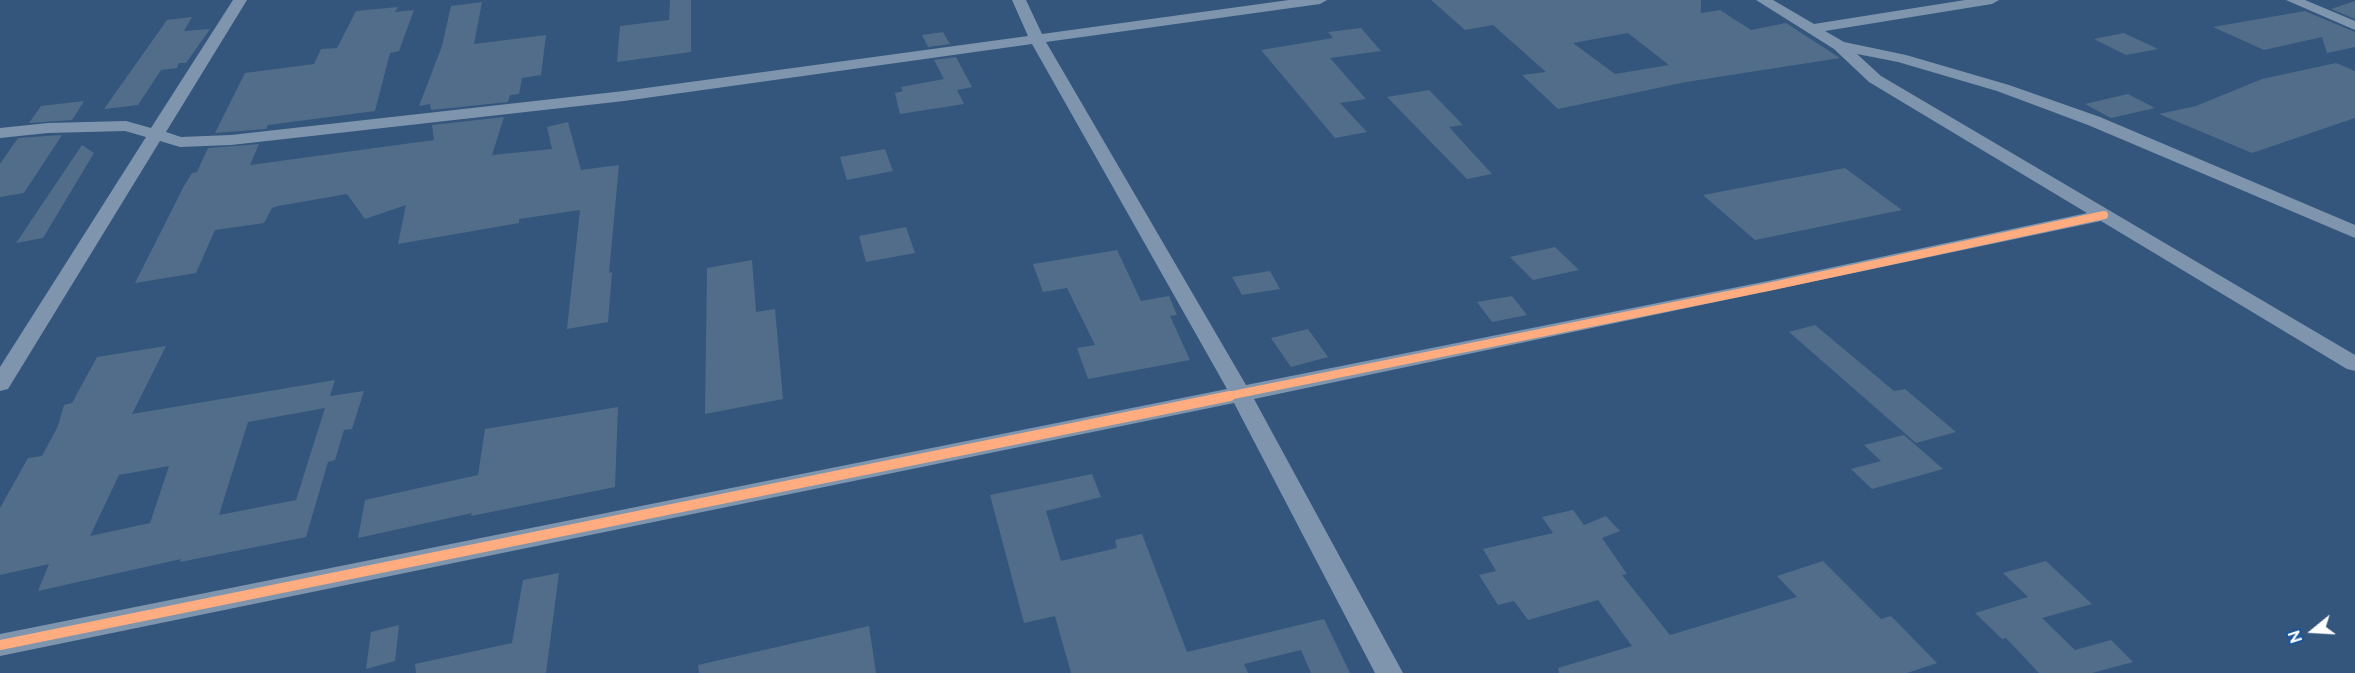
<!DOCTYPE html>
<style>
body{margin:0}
#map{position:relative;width:2355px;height:673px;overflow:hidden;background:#34567c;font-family:Raleway,sans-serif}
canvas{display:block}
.north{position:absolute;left:2283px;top:601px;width:60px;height:60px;-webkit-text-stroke:4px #16559a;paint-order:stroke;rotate:252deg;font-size:16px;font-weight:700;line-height:24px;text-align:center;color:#fff}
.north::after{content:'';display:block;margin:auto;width:21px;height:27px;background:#fff;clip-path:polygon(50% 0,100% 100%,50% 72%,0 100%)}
</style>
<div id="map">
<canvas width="2355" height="673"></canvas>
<div class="north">N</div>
</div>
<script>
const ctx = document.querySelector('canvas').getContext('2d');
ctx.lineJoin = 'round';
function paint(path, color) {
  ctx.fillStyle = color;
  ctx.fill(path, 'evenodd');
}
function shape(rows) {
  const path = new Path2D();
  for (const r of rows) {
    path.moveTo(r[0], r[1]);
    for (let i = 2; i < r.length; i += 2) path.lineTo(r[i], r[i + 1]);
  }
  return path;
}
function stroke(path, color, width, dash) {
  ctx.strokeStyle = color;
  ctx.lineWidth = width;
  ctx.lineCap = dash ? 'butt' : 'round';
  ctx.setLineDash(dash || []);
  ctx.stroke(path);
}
const building = shape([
 [670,0,691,0,691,52,617,62,620,26,669,20],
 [1431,0,1701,0,1701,13,1720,10,1751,30,1786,23,1840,58,1686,82,1558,109,1522,75,1546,72,1493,25,1465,30],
 [1628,33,1669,65,1615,74,1573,43],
 [2355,1,2355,19,2331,9],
 [482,2,474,44,546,35,541,75,522,78,519,94,510,95,508,102,431,110,430,104,419,106,442,46,451,6],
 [398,7,395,12,414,10,399,51,390,53,375,111,268,125,266,129,215,133,245,73,314,64,321,49,337,48,356,11],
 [2305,11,2355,32,2355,47,2327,53,2322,37,2264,50,2213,27],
 [192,17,184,31,210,29,186,63,179,63,177,68,161,70,138,105,104,109,167,20],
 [1361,28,1381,51,1330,58,1366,99,1340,103,1367,132,1335,138,1261,50,1333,38,1328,32],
 [943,32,950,44,928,47,922,35],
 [2124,33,2158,49,2126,55,2094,39],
 [956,57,972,87,957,90,964,104,900,114,895,93,903,91,901,87,944,79,934,60],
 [2336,63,2355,71,2355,118,2252,153,2159,114,2196,106,2262,79],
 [1429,90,1463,125,1449,127,1492,174,1467,179,1387,97],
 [2128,94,2155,108,2111,118,2085,104],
 [84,101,72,120,29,123,41,106],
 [504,117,492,155,552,149,547,127,568,122,581,170,619,165,609,273,612,272,608,322,567,329,580,210,519,219,519,223,398,244,406,205,365,219,347,194,278,206,272,208,264,223,215,230,196,273,135,283,184,186,192,173,197,172,208,148,259,144,250,165,434,140,432,125],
 [62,135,24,193,0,197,0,164,18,138],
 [82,145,94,153,43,238,16,243],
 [885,149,893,171,847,180,840,157],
 [1845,168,1902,210,1755,240,1703,195],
 [906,227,915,253,866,262,859,236],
 [1555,247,1579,270,1533,280,1510,257],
 [1117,250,1141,301,1169,296,1177,315,1170,316,1190,360,1088,379,1077,348,1095,345,1067,288,1043,292,1033,264],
 [752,260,756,312,775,309,783,399,705,414,707,268],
 [1270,271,1280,289,1242,295,1232,277],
 [1512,296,1527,315,1492,322,1477,302],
 [1815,325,1894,391,1905,389,1956,432,1916,443,1789,332],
 [1308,329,1328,357,1291,367,1271,338],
 [166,346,132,414,335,380,330,396,364,391,352,429,344,430,335,460,328,462,306,537,180,562,181,559,38,591,49,564,0,575,0,508,28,458,42,456,58,426,64,405,72,403,97,357],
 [325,408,296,500,219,515,248,422],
 [169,466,150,523,90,536,119,475],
 [618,407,615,487,471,516,472,513,358,538,365,500,478,475,485,429],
 [1904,435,1943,469,1872,489,1851,469,1881,461,1864,445],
 [1092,474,1101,497,1046,511,1061,561,1117,548,1115,540,1142,534,1187,652,1324,619,1350,673,1311,673,1301,650,1244,664,1248,673,1071,673,1055,616,1024,623,990,495],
 [1573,510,1584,525,1606,516,1620,531,1602,538,1627,574,1622,575,1670,635,1797,597,1777,576,1823,561,1881,619,1891,616,1937,663,1907,673,1559,673,1558,668,1632,646,1598,600,1528,620,1514,601,1498,605,1479,575,1496,571,1483,549,1553,533,1542,517],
 [2046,561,2092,604,2042,618,2075,650,2111,640,2133,662,2092,673,2039,673,2006,638,2002,639,1975,613,2028,597,2003,573],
 [559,573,546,673,416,673,415,664,512,643,523,580],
 [399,625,395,661,366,669,371,632],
 [869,626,876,673,699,673,698,665]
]);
const street = shape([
 [233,0,247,0,166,132,181,137,231,135,624,91,1028,36,1012,0,1026,0,1042,34,1289,0,1327,0,1320,4,1046,42,1246,385,1768,281,2087,213,1869,82,1834,49,1756,0,1773,0,1814,24,1965,0,1999,0,1992,4,1825,31,1844,42,1906,55,2009,85,2100,117,2355,225,2355,238,2088,125,1997,91,1898,62,1857,54,1881,76,2355,355,2355,371,2347,369,2101,221,1254,399,1403,673,1375,673,1234,403,0,656,0,634,1227,389,1032,44,624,101,231,145,180,147,160,141,8,389,0,391,0,367,146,137,125,131,48,133,0,138,0,128,48,123,126,121,151,128,233,0],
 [2286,0,2305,0,2355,21,2355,30,2286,0]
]);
const cyclewayFar1 = shape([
 [1223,397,1768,287,2104,215]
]);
const cycleway = shape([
 [0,645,1230,396]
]);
paint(building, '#516d8a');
paint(street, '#7f95ae');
stroke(cyclewayFar1, '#ffac80', 8);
stroke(cycleway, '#ffac80', 10);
</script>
